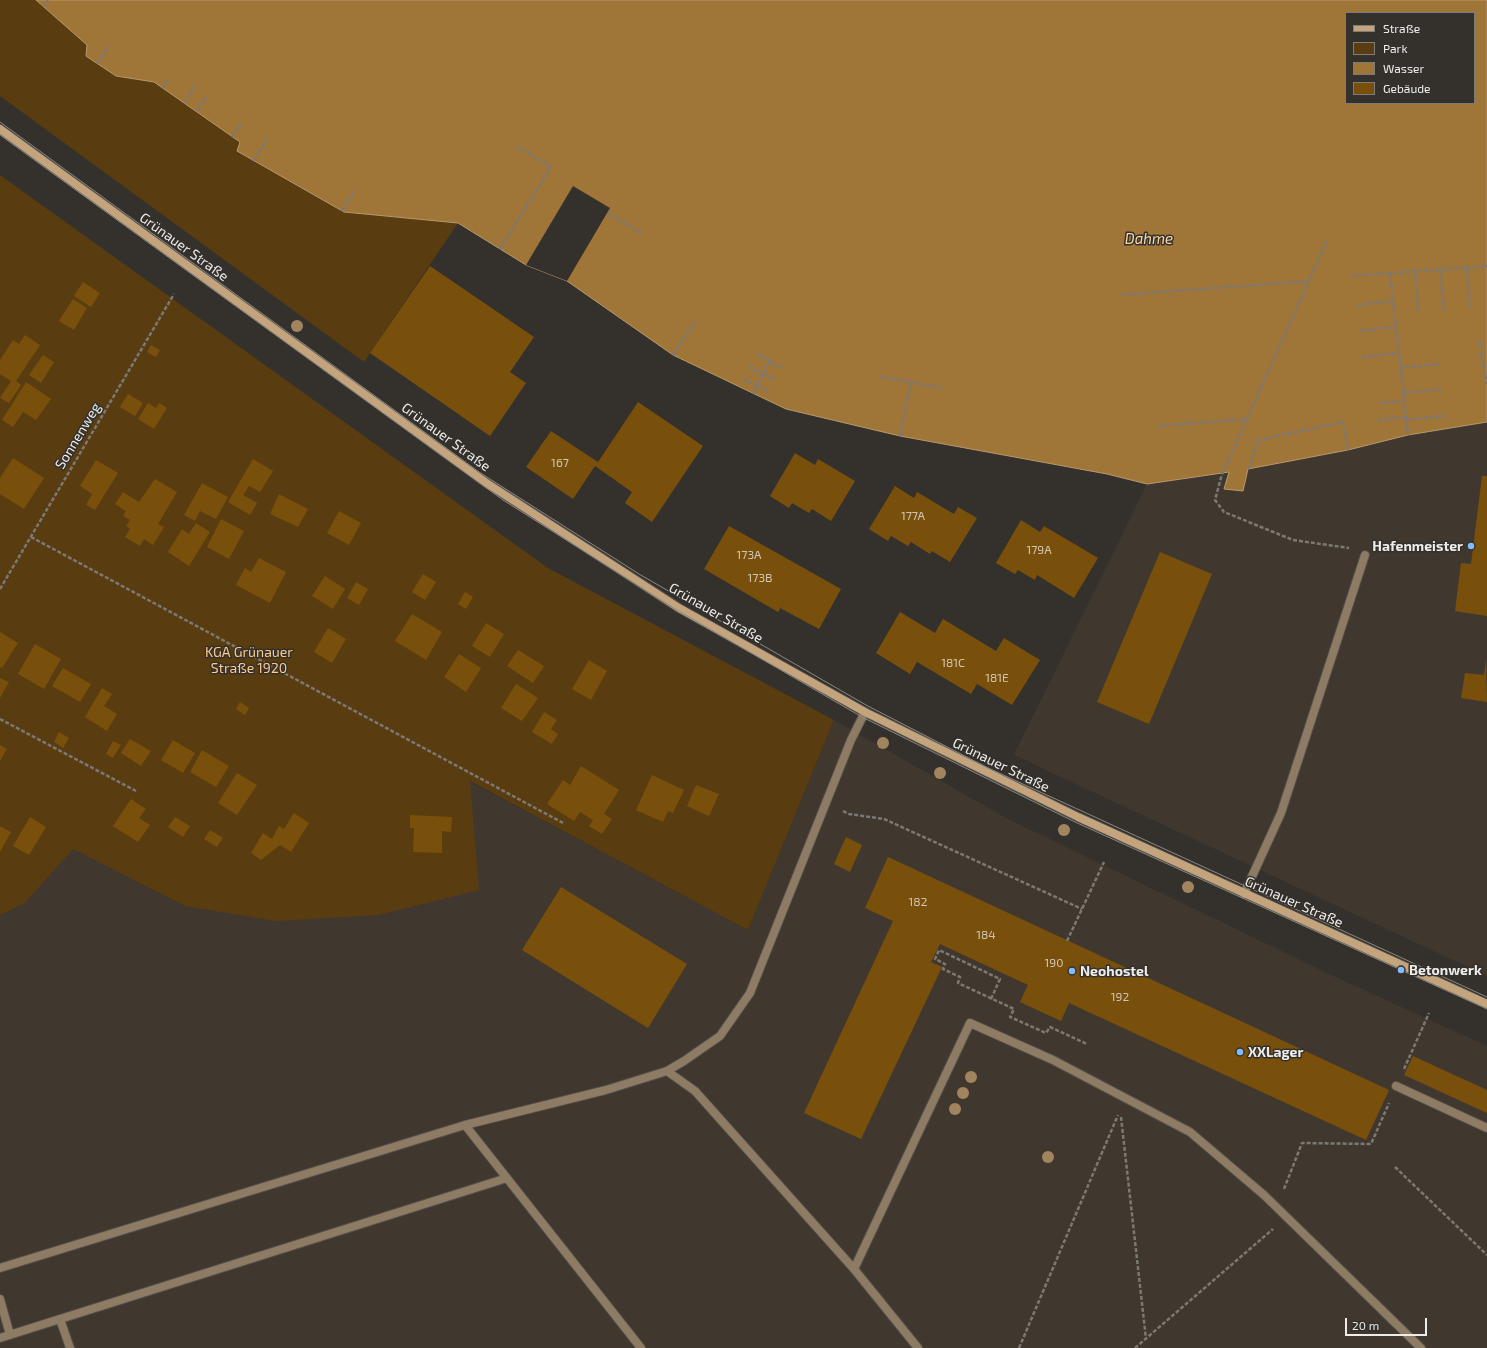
<!DOCTYPE html>
<meta charset="utf-8">
<style>
body{margin:0}
#map{position:relative;width:1487px;height:1348px;overflow:hidden;background:#34312c;font-family:"Exo 2",sans-serif}
canvas{display:block}
.legend{position:absolute;left:1345px;top:12px;width:130px;height:92px;box-sizing:border-box;background:#34312c;border:1px solid #7e7c78;margin:0;padding:5px 7px;list-style:none;font-size:12px;color:#eeece9}
.legend li{display:flex;align-items:center;gap:8px;height:20px}
.legend b{width:20px;border:1px solid #7e7c78}
.scale{position:absolute;left:1345px;top:1318px;width:82px;height:18px;box-sizing:border-box;border:2px solid #eeece9;border-top:0;padding-left:5px;font-size:12px;line-height:14px;white-space:nowrap;color:#eeece9;-webkit-text-stroke:3px #34312c;paint-order:stroke}
</style>
<div id="map">
<canvas width="1487" height="1348"></canvas>
<ul class="legend">
<li><b style="height:5px;background:#c3a47d"></b>Straße</li>
<li><b style="height:11px;background:#593c10"></b>Park</li>
<li><b style="height:11px;background:#a07538"></b>Wasser</li>
<li><b style="height:11px;background:#79500b"></b>Gebäude</li>
</ul>
<div class="scale">20 m</div>
</div>
<script>
const ctx = document.querySelector('canvas').getContext('2d');
ctx.lineJoin = 'round';
function paint(path, color) {
  ctx.fillStyle = color;
  ctx.fill(path, 'evenodd');
}
function shape(rows) {
  const path = new Path2D();
  for (const r of rows) {
    path.moveTo(r[0], r[1]);
    for (let i = 2; i < r.length; i += 2) path.lineTo(r[i], r[i + 1]);
  }
  return path;
}
function stroke(path, color, width, dash) {
  ctx.strokeStyle = color;
  ctx.lineWidth = width;
  ctx.lineCap = dash ? 'butt' : 'round';
  ctx.setLineDash(dash || []);
  ctx.stroke(path);
}
function drawText(font, color, halo, rows, align = 'center') {
  ctx.font = font + ' "Exo 2",sans-serif';
  ctx.lineWidth = 3;
  ctx.setLineDash([]);
  ctx.textBaseline = 'middle';
  ctx.strokeStyle = halo;
  ctx.fillStyle = color;
  for (const [text, x, y, turn = 0] of rows) {
    ctx.save();
    ctx.translate(x, y);
    ctx.rotate((+turn || 0) * Math.PI / 180);
    ctx.textAlign = isNaN(turn) ? turn : align;
    if (halo) ctx.strokeText(text, 0, 0);
    ctx.fillText(text, 0, 0);
    ctx.restore();
  }
}
const built = shape([
 [1487,422,1487,976,1014,755,1147,484,1229,472,1224,489,1243,491,1248,469,1348,450,1408,435],
 [834,720,1006,818,1331,975,1487,1046,1487,1348,0,1348,0,915,25,903,73,849,185,906,469,781,748,930]
]);
const green = shape([
 [0,0,36,0,87,45,87,56,116,76,154,82,241,142,237,150,343,212,458,223,364,362,0,96],
 [0,175,548,568,834,720,748,930,470,781,479,890,378,915,276,921,185,906,73,849,25,903,0,915]
]);
const water = shape([
 [36,0,1487,0,1487,422,1408,435,1348,450,1248,469,1243,491,1224,489,1229,472,1147,484,1107,474,900,436,786,409,673,355,567,281,526,265,458,223,344,212,237,151,240,142,154,82,116,76,86,56,87,45,36,0],
 [1346,13,1474,13,1474,103,1346,103,1346,13]
]);
const pier = shape([
 [573,186,610,208,567,281,526,265]
]);
const building = shape([
 [430,266,534,337,510,372,526,383,490,436,370,353],
 [83,282,100,293,91,307,74,296],
 [73,299,87,308,74,330,59,321],
 [25,335,40,345,16,381,21,385,9,403,0,398,11,381,0,374,0,360,13,340,19,344],
 [151,345,160,350,156,357,147,352],
 [43,355,54,362,41,383,29,375],
 [26,382,51,399,36,420,23,412,13,427,2,420],
 [128,394,143,403,135,416,120,407],
 [638,402,703,446,652,522,625,503,632,492,595,466,573,499,526,467,551,431,598,462],
 [148,403,156,408,159,403,167,408,154,429,138,419],
 [795,453,815,465,818,459,855,481,831,521,812,509,809,513,792,503,789,508,770,496],
 [13,458,44,478,24,509,0,494,0,478],
 [253,459,273,471,260,492,249,486,243,495,257,503,250,515,228,502],
 [96,460,118,473,95,510,86,505,92,494,80,486],
 [1482,476,1487,476,1487,616,1455,611,1461,563,1471,564],
 [155,479,177,492,158,524,164,527,153,545,144,539,140,546,125,537,130,529,126,526,130,520,123,516,126,511,115,504,123,492,139,502],
 [202,483,228,497,216,519,200,511,195,521,184,515],
 [895,486,914,498,917,492,954,514,958,507,977,518,950,562,932,551,930,554,911,542,908,546,891,536,888,541,869,529],
 [279,494,308,509,298,527,270,514],
 [339,511,361,523,349,545,327,533],
 [221,519,244,531,229,559,207,547],
 [1021,520,1040,532,1044,526,1098,558,1074,598,1037,575,1035,580,1018,570,1015,574,996,563],
 [196,523,210,532,189,566,168,552,182,529,189,534],
 [729,526,841,589,819,629,780,608,787,596,778,612,704,569],
 [1160,552,1212,574,1149,724,1097,702],
 [259,558,286,572,270,603,236,585,245,568,251,572],
 [423,574,436,582,425,600,412,592],
 [325,576,345,589,333,609,312,596],
 [356,582,368,589,359,605,347,598],
 [465,592,473,597,466,609,458,604],
 [900,612,935,633,943,619,996,651,1004,638,1040,660,1012,705,977,684,971,694,917,662,910,674,876,653],
 [412,614,442,632,426,660,395,641],
 [486,623,504,634,490,657,472,646],
 [328,628,346,639,332,663,314,652],
 [0,632,18,643,2,668,0,667],
 [35,644,61,659,44,689,18,674],
 [518,650,544,666,533,683,507,666],
 [459,654,481,668,466,692,444,677],
 [1486,659,1487,702,1461,698,1465,673,1484,675],
 [589,660,607,671,591,700,572,689],
 [63,668,91,684,80,702,52,686],
 [0,678,9,682,0,698],
 [516,684,538,698,522,721,501,708],
 [102,688,112,694,104,706,117,714,107,731,85,717],
 [240,702,249,708,245,715,236,709],
 [544,712,557,720,551,729,558,734,552,744,532,732],
 [59,732,69,738,63,748,54,742],
 [130,739,151,751,141,766,121,753],
 [173,740,195,753,183,773,161,760],
 [113,741,121,745,113,758,106,754],
 [0,745,7,749,0,761],
 [202,750,229,766,216,787,190,772],
 [581,766,619,790,604,814,612,819,602,834,589,826,593,820,580,812,574,821,547,804,563,780,570,785],
 [237,773,257,785,237,815,218,803],
 [652,775,684,790,673,813,668,811,663,822,636,810],
 [696,785,719,794,709,816,687,806],
 [131,799,146,809,139,818,150,825,138,842,113,826],
 [294,813,309,823,291,852,280,845,261,860,251,853,263,833,272,839,279,826,284,829],
 [410,815,452,817,451,832,442,831,442,853,413,852,414,828,410,828],
 [30,817,46,827,29,855,13,846],
 [175,817,190,826,183,837,168,827],
 [0,826,11,832,0,852],
 [210,830,223,838,217,847,204,839],
 [846,837,862,845,850,872,834,864],
 [888,857,1389,1090,1366,1140,1069,1003,1061,1021,1020,1002,1028,985,940,944,931,962,942,967,861,1139,804,1113,893,921,865,908],
 [561,887,687,964,648,1028,522,950],
 [1413,1056,1487,1090,1487,1113,1404,1075]
]);
const path = shape([
 [43,6,48,0],
 [97,63,108,47],
 [163,88,169,79],
 [185,102,196,84],
 [197,111,207,96],
 [232,137,241,123],
 [253,161,268,138],
 [342,211,355,190],
 [608,213,642,234],
 [1327,241,1222,474,1215,500,1224,512,1293,540,1349,548],
 [500,249,551,167,518,147],
 [1467,268,1470,307],
 [1440,270,1444,310],
 [1415,271,1418,311],
 [1390,273,1408,435],
 [1352,276,1487,266],
 [1121,295,1308,281],
 [1357,305,1392,301],
 [1360,331,1396,327],
 [1479,340,1487,384],
 [673,355,695,322],
 [1362,357,1398,353],
 [769,362,782,367],
 [749,367,776,380],
 [1400,368,1440,364],
 [879,376,942,388],
 [743,379,770,392],
 [1403,393,1442,389],
 [753,394,770,360,757,354],
 [1379,403,1403,401],
 [1378,420,1405,417],
 [1406,420,1445,416],
 [1157,426,1247,419],
 [900,436,911,382],
 [1248,469,1259,440,1343,422,1348,450],
 [31,537,565,824],
 [0,589,174,294],
 [0,719,136,791],
 [843,811,849,814,884,819,1082,909],
 [1067,941,1104,862],
 [991,999,1000,979,939,950,935,959,945,964,943,969,960,977,958,983,1014,1009,1010,1017,1046,1033,1050,1027,1087,1044],
 [1404,1069,1429,1013],
 [1121,1117,1146,1339],
 [1395,1167,1487,1255],
 [1284,1189,1302,1143,1371,1144,1389,1103],
 [1019,1348,1118,1115],
 [1135,1348,1273,1229]
]);
const service = shape([
 [1244,894,1281,813,1365,555],
 [667,1071,695,1091,854,1269,918,1348],
 [1396,1086,1487,1128],
 [465,1125,641,1348],
 [0,1268,465,1125,606,1090,667,1071,684,1061,720,1036,750,993,851,740,865,712],
 [854,1269,970,1023,1053,1060,1190,1132,1264,1195,1421,1348],
 [0,1299,10,1335],
 [60,1319,70,1348],
 [0,1338,507,1178]
]);
const secondary = shape([
 [0,129,485,482,679,608,865,712,1078,817,1487,1004]
]);
const tram = shape([
 [0,122,479,472,639,574,866,705,988,768,1487,997],
 [0,135,503,500,677,610,862,717,1075,822,1487,1009]
]);
const trees = [
 [297,326],
 [883,743],
 [940,773],
 [1064,830],
 [1188,887],
 [971,1077],
 [963,1093],
 [955,1109],
 [1048,1157]
];
const markers = [
 [1471,546,4,"#86bbfb"],
 [1401,970,4,"#86bbfb"],
 [1072,971,4,"#86bbfb"],
 [1240,1052,4,"#86bbfb"]
];
const numberNames = [
 ["167",560,463],
 ["177A",913,516],
 ["179A",1039,550],
 ["173A",749,555],
 ["173B",760,578],
 ["181C",953,663],
 ["181E",997,678],
 ["182",918,902],
 ["184",986,935],
 ["190",1054,963],
 ["192",1120,997]
];
const streetNames = [
 ["Grünauer Straße",184,247,36],
 ["Sonnenweg",78,436,-59],
 ["Grünauer Straße",446,437,36],
 ["Grünauer Straße",716,613,30],
 ["Grünauer Straße",1001,765,26],
 ["Grünauer Straße",1294,902,24]
];
const poiNames = [
 ["Hafenmeister",1463,546,"right"],
 ["Betonwerk",1409,970],
 ["Neohostel",1080,971],
 ["XXLager",1248,1052]
];
const parkNames = [
 ["KGA Grünauer",249,652],
 ["Straße 1920",249,668]
];
const waterNames = [
 ["Dahme",1149,239]
];
paint(built, '#40382e');
paint(green, '#593c10');
paint(water, '#a07538');
stroke(water, '#b7996d', 1);
paint(pier, '#34312c');
paint(building, '#79500b');
stroke(service, '#524f4a', 10);
stroke(secondary, '#524f4a', 10);
stroke(path, '#7c7975', 2.5, [4, 2]);
stroke(service, '#8e7b63', 8);
stroke(secondary, '#c3a47d', 8);
stroke(tram, '#8b8884', 1);
ctx.fillStyle = '#a2855f';
for (const [x, y] of trees) {
  ctx.beginPath();
  ctx.arc(x, y, 6, 0, 2 * Math.PI);
  ctx.fill();
}
for (const [x, y, r, color] of markers) {
  const dot = new Path2D();
  dot.arc(x, y, r, 0, 2 * Math.PI);
  ctx.fillStyle = color;
  ctx.fill(dot);
  stroke(dot, '#34312c', 1.5);
}
drawText('12px', '#d1c5b2', null, numberNames);
drawText('14px', '#eeece9', '#34312c', streetNames);
drawText('bold 14px', '#eeece9', '#34312c', poiNames, 'left');
drawText('14px', '#fcca89', '#34312c', parkNames);
drawText('italic 15px', '#fbd6a6', '#34312c', waterNames);
</script>
